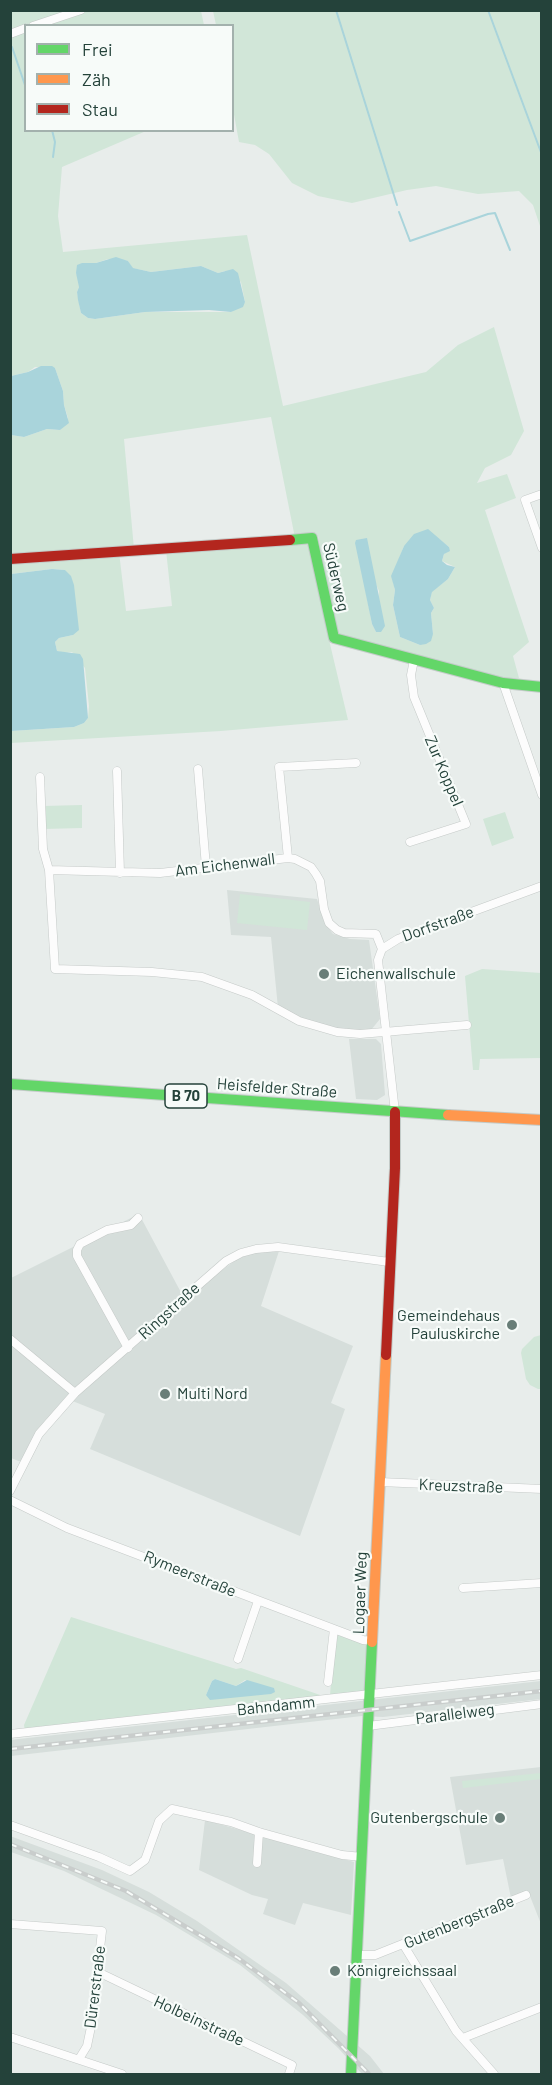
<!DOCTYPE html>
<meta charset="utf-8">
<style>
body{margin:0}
#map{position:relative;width:552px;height:2085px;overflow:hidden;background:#e8edeb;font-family:Barlow,sans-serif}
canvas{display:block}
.frame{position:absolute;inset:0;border:12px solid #24423a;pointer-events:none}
.legend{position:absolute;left:24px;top:24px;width:210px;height:108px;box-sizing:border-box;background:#f7fbf9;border:2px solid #a3b1ad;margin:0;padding:8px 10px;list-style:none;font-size:18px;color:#24423a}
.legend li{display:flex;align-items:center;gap:12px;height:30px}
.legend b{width:30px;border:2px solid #a3b1ad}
</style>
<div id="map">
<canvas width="552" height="2085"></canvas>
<div class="frame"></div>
<ul class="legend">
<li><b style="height:8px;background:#63d668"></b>Frei</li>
<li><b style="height:8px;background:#ff974d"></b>Zäh</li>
<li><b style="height:8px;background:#b3261e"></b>Stau</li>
</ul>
</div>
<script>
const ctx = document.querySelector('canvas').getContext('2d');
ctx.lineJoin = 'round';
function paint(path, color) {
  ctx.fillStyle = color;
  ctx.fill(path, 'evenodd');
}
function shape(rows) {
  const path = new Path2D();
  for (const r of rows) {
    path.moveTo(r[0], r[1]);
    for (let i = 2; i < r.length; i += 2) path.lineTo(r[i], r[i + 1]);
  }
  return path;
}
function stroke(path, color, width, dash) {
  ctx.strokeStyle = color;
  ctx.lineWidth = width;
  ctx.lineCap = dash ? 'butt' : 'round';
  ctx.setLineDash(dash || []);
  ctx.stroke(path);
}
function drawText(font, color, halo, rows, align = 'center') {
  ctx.font = font + ' Barlow,sans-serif';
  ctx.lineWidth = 4.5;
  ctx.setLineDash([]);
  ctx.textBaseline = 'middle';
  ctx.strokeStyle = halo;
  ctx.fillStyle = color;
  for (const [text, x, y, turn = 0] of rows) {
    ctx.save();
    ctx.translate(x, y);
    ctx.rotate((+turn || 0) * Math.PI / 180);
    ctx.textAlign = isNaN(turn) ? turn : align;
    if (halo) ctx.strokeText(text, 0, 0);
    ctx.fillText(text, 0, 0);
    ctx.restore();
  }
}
const built = shape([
 [227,890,317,899,325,924,333,934,350,939,369,940,380,1019,371,1030,337,1030,301,1020,278,1008,271,937,231,935],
 [349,1039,376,1039,381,1044,385,1095,377,1100,356,1099],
 [139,1214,184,1298,240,1257,256,1252,279,1251,261,1306,353,1346,331,1403,345,1409,300,1536,90,1449,105,1414,65,1398,36,1433,21,1462,11,1458,11,1278],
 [541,1681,541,1699,383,1717,362,1716,11,1756,10,1740],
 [541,1767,541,1924,528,1891,511,1898,503,1859,466,1865,450,1777],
 [205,1820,354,1862,351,1915,303,1903,295,1925,263,1914,268,1899,252,1895,199,1870],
 [10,1836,102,1870,149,1892,197,1921,286,1983,370,2056,384,2074,362,2074,338,2048,303,2015,240,1965,156,1915,64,1871,11,1852]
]);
const green = shape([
 [11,11,201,11,204,25,26,26,26,130,146,131,62,167,58,216,63,252,247,235,283,406,426,372,458,345,494,327,524,431,511,455,485,468,477,483,507,474,516,498,485,510,529,642,513,656,519,678,502,680,337,634,318,536,295,538,271,417,124,439,134,549,119,552,126,611,172,606,166,550,303,541,311,548,330,644,348,720,221,731,11,743,11,731,74,727,84,723,88,718,89,706,85,668,72,652,64,653,57,651,55,642,59,638,73,635,65,570,52,569,11,574,11,435,24,437,47,429,60,430,68,418,64,405,63,391,55,368,35,367,28,372,11,376],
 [108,259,128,261,132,268,151,272,201,266,218,273,225,271,241,282,245,302,231,312,145,312,95,319,88,318,81,313,77,292,79,287,79,280,76,273,82,263,96,263],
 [439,539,449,547,444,554,442,561,455,567,448,579,432,591,430,600,434,608,431,613,433,634,420,645,400,637,393,605,395,590,392,577,404,546],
 [356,540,379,591,376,632,372,624],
 [213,11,541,11,541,229,533,205,519,191,478,194,436,186,407,190,352,203,318,196,292,183,269,154,255,145,239,142,233,109,232,26,216,25],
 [82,805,82,828,44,829,43,806],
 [505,812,514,838,492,846,483,819],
 [240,894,310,902,307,930,237,923],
 [482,969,541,973,541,1058,480,1059,479,1070,473,1070,465,976],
 [541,1335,541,1389,538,1389,530,1385,526,1379,521,1353,522,1349,534,1337],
 [71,1617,236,1669,241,1668,329,1698,25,1732,24,1725],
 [215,1679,236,1686,245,1680,271,1694,206,1695,212,1681],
 [335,1634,372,1647,367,1693,330,1695],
 [541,1773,541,1779,463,1788,462,1781]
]);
const water = shape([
 [116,257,128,261,133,268,151,272,201,266,218,273,233,269,238,273,245,302,243,307,231,312,209,310,145,312,95,319,88,318,81,313,78,300,77,292,79,287,76,273,77,265,82,263,96,263],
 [41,366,52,366,55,368,63,391,64,405,69,423,60,430,47,429,24,437,11,435,11,376,28,372],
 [428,529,449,547,450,551,444,554,442,561,447,565,455,567,448,579,432,592,430,600,434,608,431,613,433,634,431,641,426,644,420,645,400,637,393,605,395,590,391,576,404,546,414,534],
 [367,538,385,626,381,632,376,632,372,624,355,543,356,540],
 [52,569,65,570,71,576,74,585,79,630,73,635,59,638,55,642,57,651,80,654,83,659,88,718,84,723,74,727,11,731,11,574],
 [215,1679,236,1686,247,1680,274,1688,275,1692,271,1694,210,1700,206,1695,212,1681]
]);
const stream = shape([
 [336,10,397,205],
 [488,10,542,155],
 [12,47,26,88],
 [52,130,55,142,53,157],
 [399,212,410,241,488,214,495,213,510,250]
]);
const street = shape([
 [33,26,81,10],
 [10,34,26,28],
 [542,494,525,500,542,548],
 [503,683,542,795],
 [198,769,206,867],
 [117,771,120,873],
 [40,777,43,849,49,870,160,873,288,858,295,859,311,867,316,874,320,881,324,909,329,923,337,930,344,933,376,934,382,949],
 [410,842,466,824,414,697,411,675,414,660],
 [288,858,279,767,356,763],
 [49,870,55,969,152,972,202,977,252,995,299,1021,337,1032,360,1034,467,1025],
 [395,1112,378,960,382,949,398,939,542,886],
 [10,1339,75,1393],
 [128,1348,77,1256,77,1250,80,1244,107,1230,131,1225,138,1218],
 [380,1482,542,1489],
 [10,1491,39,1434,75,1393,226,1261,241,1253,256,1249,278,1247,389,1262],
 [10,1500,67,1528,363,1640,373,1641],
 [463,1588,542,1583],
 [238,1659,258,1601],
 [328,1682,334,1629],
 [368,1726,542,1704],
 [10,1734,542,1675],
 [10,1825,99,1857,130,1871,145,1860,159,1821,172,1809,231,1822,259,1832,342,1855,362,1857],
 [257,1863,259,1832],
 [10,1924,102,1931,91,2027,87,2046,79,2059],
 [403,1944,456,2031,494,2074],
 [358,1955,375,1955,526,1895],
 [98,1972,292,2065,289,2074],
 [10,2037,122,2074],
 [463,2038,542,2007]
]);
const fast = shape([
 [290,540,312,538,334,638,503,683,542,687],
 [10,1084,448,1115],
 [351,2074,372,1642]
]);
const slow = shape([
 [448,1115,542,1120],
 [372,1642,386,1355]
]);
const jam = shape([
 [10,559,290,540],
 [386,1355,395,1168,395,1112]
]);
const rail = shape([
 [10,1749,542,1691],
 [10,1844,126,1891,238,1958,299,2003,369,2074]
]);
const markers = [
 [324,974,6,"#697e78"],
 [512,1325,6,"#697e78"],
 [165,1394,6,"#697e78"],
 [500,1818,6,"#697e78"],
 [335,1971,6,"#697e78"]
];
const shields = [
 [186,1096,42]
];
const shieldNames = [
 ["B 70",186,1096]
];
const streetNames = [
 ["Süderweg",336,577,77],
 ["Zur Koppel",444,771,67],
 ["Am Eichenwall",225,865,-7],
 ["Dorfstraße",438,924,-20],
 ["Heisfelder Straße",277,1088,4],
 ["Ringstraße",169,1311,-42],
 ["Kreuzstraße",461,1486,2],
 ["Rymeerstraße",190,1574,22],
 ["Logaer Weg",360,1593,-88],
 ["Bahndamm",276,1706,-6],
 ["Parallelweg",455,1714,-7],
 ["Gutenbergstraße",459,1922,-22],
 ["Dürerstraße",95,1987,-83],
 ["Holbeinstraße",199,2021,25]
];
const poiNames = [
 ["Eichenwallschule",336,974],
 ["Gemeindehaus",500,1316,"right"],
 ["Pauluskirche",500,1334,"right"],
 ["Multi Nord",177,1394],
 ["Gutenbergschule",488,1818,"right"],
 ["Königreichssaal",347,1971]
];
paint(built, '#d6dedb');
paint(green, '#d1e6d8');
paint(water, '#a9d4db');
stroke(stream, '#a9d4db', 2);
stroke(street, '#c5cac8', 9);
stroke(fast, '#c3cbc8', 12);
stroke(slow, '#c3cbc8', 12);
stroke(jam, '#c3cbc8', 12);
stroke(street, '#fcfcfc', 8);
stroke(fast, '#63d668', 10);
stroke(slow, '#ff974d', 10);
stroke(jam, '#b3261e', 10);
stroke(rail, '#c9cdcc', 4.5);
stroke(rail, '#f7fbf9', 2, [7]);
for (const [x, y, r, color] of markers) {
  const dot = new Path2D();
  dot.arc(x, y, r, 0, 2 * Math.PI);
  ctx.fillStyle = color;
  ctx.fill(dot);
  stroke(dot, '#f7fbf9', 2);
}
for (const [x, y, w] of shields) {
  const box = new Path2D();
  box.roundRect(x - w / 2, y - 12, w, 24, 4.5);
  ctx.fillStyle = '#f7fbf9';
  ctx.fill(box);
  stroke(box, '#24423a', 1.5);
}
drawText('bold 15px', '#24423a', null, shieldNames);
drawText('16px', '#24423a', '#f7fbf9', streetNames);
drawText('16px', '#24423a', '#f7fbf9', poiNames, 'left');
</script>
